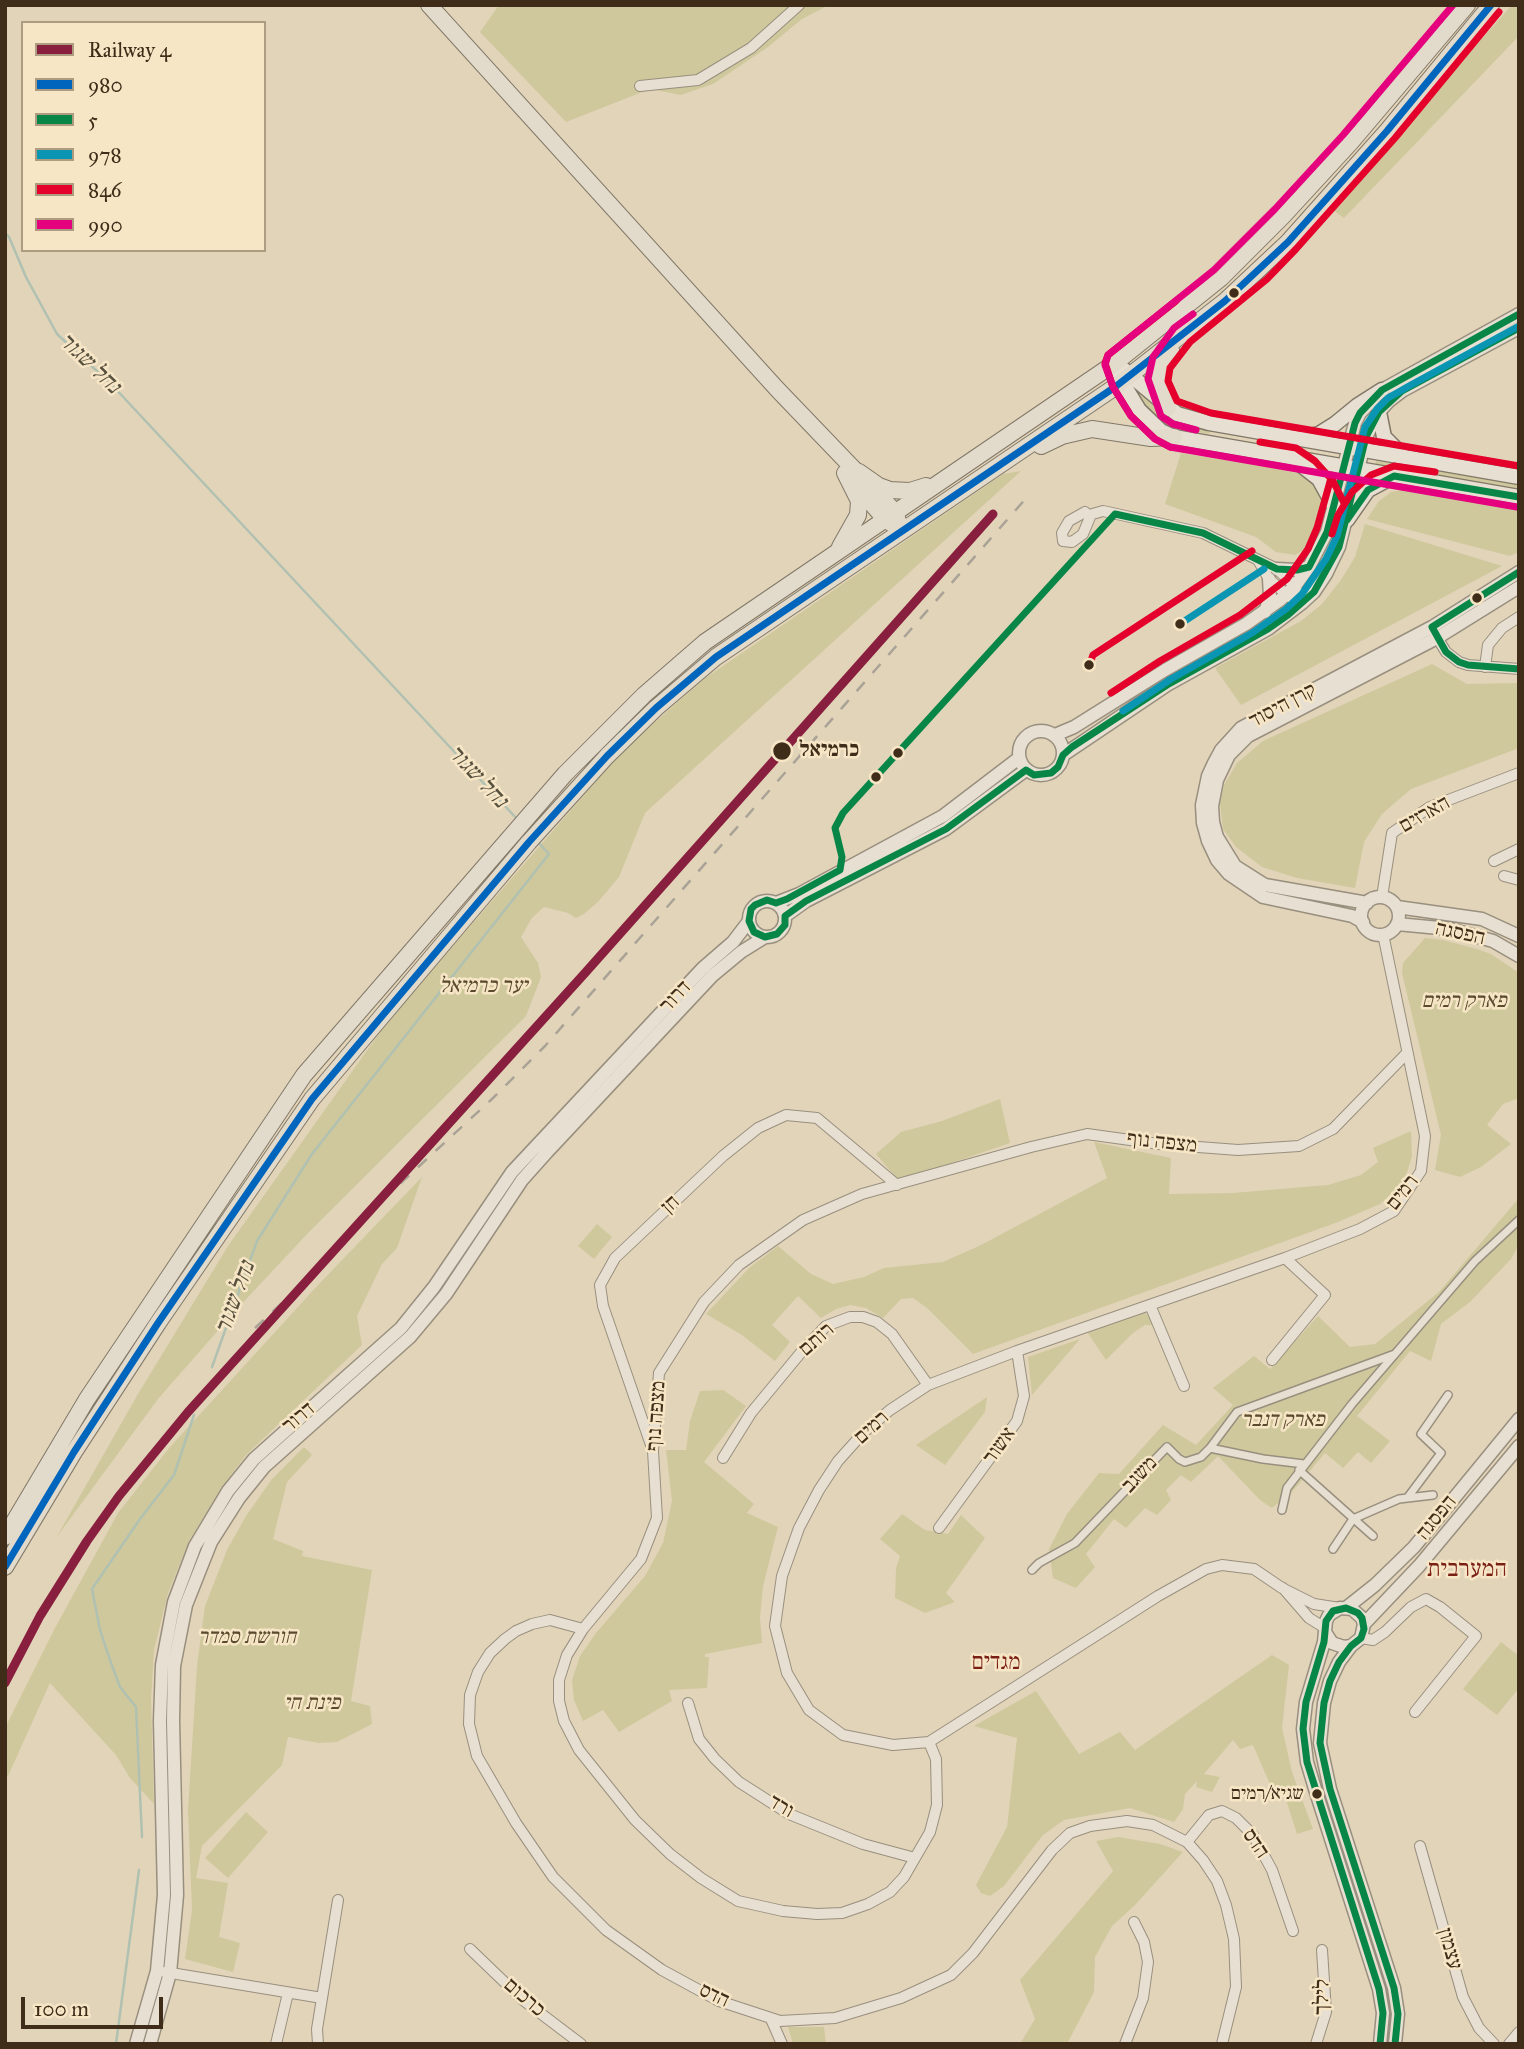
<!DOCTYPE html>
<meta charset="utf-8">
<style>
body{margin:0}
#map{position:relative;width:1524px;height:2049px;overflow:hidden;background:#e2d4b9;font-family:"IM FELL Great Primer",serif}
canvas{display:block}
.frame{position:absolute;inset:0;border:7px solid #402d19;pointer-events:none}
.legend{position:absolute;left:21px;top:21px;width:245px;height:231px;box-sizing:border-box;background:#f7e6c6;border:2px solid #ae9c81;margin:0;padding:9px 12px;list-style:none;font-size:21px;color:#402d19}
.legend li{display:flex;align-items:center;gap:14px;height:35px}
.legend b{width:35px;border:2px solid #ae9c81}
.scale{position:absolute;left:21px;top:1997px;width:142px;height:32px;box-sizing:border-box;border:4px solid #402d19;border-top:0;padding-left:9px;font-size:21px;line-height:24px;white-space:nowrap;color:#402d19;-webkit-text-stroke:5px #f7e6c6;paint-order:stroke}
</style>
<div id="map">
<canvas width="1524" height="2049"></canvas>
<div class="frame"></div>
<ul class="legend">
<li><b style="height:9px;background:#891f3e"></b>Railway 4</li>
<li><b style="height:9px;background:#0065bd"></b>980</li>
<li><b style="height:9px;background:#088647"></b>5</li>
<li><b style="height:9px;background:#0a96b3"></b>978</li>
<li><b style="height:9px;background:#e4002b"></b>846</li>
<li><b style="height:9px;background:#e5007d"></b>990</li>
</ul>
<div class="scale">100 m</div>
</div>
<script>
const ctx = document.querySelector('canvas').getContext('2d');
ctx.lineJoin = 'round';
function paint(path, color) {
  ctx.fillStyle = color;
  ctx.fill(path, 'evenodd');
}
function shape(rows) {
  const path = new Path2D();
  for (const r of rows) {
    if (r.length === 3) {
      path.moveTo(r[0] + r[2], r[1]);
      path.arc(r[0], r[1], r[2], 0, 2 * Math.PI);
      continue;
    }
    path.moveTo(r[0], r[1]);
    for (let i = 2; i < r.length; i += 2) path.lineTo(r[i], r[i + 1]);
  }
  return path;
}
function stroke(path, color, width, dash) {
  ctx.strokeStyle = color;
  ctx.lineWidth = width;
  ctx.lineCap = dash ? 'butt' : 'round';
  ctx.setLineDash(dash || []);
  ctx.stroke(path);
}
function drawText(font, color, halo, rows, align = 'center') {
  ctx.font = font + ' "IM FELL Great Primer","Frank Ruhl Libre",serif';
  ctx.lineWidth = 5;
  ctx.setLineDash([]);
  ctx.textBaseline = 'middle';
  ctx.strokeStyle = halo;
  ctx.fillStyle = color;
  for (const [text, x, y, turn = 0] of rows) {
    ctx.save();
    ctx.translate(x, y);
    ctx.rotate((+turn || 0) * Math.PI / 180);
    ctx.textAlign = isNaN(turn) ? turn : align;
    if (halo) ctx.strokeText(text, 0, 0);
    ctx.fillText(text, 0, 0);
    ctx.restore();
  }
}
const green = shape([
 [499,5,829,5,802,19,768,47,713,84,681,95,650,89,566,122,480,32],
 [1512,5,1519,5,1519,36,1344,218,1330,208],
 [1139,386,1160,410,1171,418,1211,429,1212,431,1208,434,1168,426,1154,417,1141,404,1132,391],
 [1181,453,1274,468,1297,473,1315,485,1323,498,1318,525,1309,547,1295,555,1276,552,1256,537,1165,504],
 [1376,461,1519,482,1519,493,1375,466],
 [1021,471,645,813,619,877,598,902,584,914,576,918,568,913,544,907,532,918,521,937,538,963,541,977,526,1016,309,1232,236,1310,158,1399,56,1538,138,1394,228,1246,388,1021,623,750,704,679,1003,474],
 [1416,487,1519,505,1519,552,1510,556,1367,519,1379,501,1391,492],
 [1365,524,1502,566,1241,705,1215,668,1301,621,1322,604,1341,580,1355,557],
 [1432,664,1467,684,1519,683,1519,748,1411,789,1382,814,1364,842,1355,888,1297,878,1262,867,1236,847,1223,829,1220,803,1224,785,1237,763,1263,741],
 [1425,938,1443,940,1477,949,1491,954,1519,973,1519,1098,1503,1104,1487,1125,1511,1144,1481,1167,1460,1177,1435,1170,1441,1135,1402,973,1403,963],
 [1000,1099,1010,1143,899,1181,876,1154,901,1132,942,1121],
 [1411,1131,1412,1156,1404,1182,1380,1204,1338,1222,973,1354,927,1308,913,1298,901,1299,883,1318,866,1308,850,1305,836,1309,821,1318,798,1296,772,1325,790,1342,775,1361,742,1335,706,1314,749,1268,778,1246,811,1274,833,1284,864,1277,884,1268,943,1262,981,1245,1107,1178,1094,1142,1171,1158,1169,1194,1233,1193,1328,1185,1361,1175,1378,1162,1373,1148],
 [422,1177,397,1248,382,1264,357,1316,362,1345,246,1455,222,1487,189,1541,168,1593,154,1650,151,1700,154,1804,130,1778,116,1755,50,1683,8,1776,5,1774,5,1728,55,1628,118,1513,170,1447,318,1285],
 [1519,1198,1519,1244,1511,1259,1470,1302,1441,1324,1431,1361,1410,1351,1357,1416,1390,1441,1371,1463,1358,1452,1343,1468,1325,1453,1292,1492,1272,1508,1260,1500,1218,1456,1191,1482,1181,1475,1166,1490,1171,1500,1157,1515,1145,1508,1126,1528,1114,1519,1086,1554,1095,1567,1076,1588,1053,1578,1049,1549,1067,1514,1099,1473,1119,1474,1163,1425,1196,1445,1233,1405,1213,1388,1254,1356,1270,1369,1318,1316,1350,1347,1375,1344,1439,1292],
 [597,1224,612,1237,594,1259,578,1246],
 [1145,1312,1156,1325,1145,1325,1133,1333,1106,1360,1087,1332],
 [1080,1339,1032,1395,1028,1357],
 [723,1390,746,1406,704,1462,754,1504,747,1513,778,1527,763,1586,760,1617,762,1643,705,1654,705,1657,709,1657,707,1688,669,1690,672,1701,619,1732,603,1710,583,1721,574,1700,572,1680,580,1656,596,1633,645,1576,663,1543,672,1501,666,1450,686,1450,690,1421,700,1391],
 [987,1397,985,1412,945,1465,916,1445],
 [304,1447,312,1455,287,1482,273,1539,303,1551,302,1556,372,1570,351,1701,370,1706,372,1724,337,1742,318,1743,288,1737,282,1765,202,1846,196,1878,228,1883,219,1937,240,1943,233,1972,185,1959,192,1910,188,1810,197,1666,205,1606,227,1550,246,1516,272,1479],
 [902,1514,925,1530,948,1534,961,1515,985,1538,946,1593,955,1602,925,1613,895,1598,896,1568,900,1556,880,1539],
 [1501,1642,1519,1656,1519,1688,1497,1715,1463,1689],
 [1272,1655,1289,1665,1282,1728,1292,1772,1313,1829,1297,1834,1283,1790,1273,1791,1253,1745,1240,1749,1233,1740,1204,1774,1220,1777,1212,1792,1196,1787,1197,1781,1185,1794,1183,1809,1174,1822,1130,1808,1064,1820,1043,1835,1004,1886,990,1896,981,1893,976,1885,1007,1827,1017,1738,974,1726,1036,1691,1079,1754,1120,1732,1135,1750],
 [246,1812,268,1832,228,1878,205,1858],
 [1118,1837,1160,1844,1183,1852,1135,1905,1112,1926,1095,1957,1094,1992,1067,2044,1020,2044,1035,2019,1020,1980,1113,1871,1096,1841],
 [788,2027,824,2027,826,2044,793,2044]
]);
const stream = shape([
 [5,233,9,237,26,277,57,334,112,385,518,820],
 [212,1367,257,1241,312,1154,549,854,537,841],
 [142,1837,136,1707,120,1687,111,1663,100,1630,92,1589,140,1519,174,1475,194,1415],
 [116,2044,139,1870]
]);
const pedestrian = shape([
 [1210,1448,1237,1412,1395,1354],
 [1299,1470,1373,1536],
 [1408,1497,1441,1453,1421,1434,1448,1395],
 [1282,1510,1287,1488,1352,1404,1475,1261,1519,1220],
 [1333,1549,1353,1519,1399,1499,1433,1495],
 [1032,1570,1039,1563,1075,1543,1167,1447,1179,1459,1185,1462,1201,1457,1210,1448,1263,1459,1304,1464]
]);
const minor = shape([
 [640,86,698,80,751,48,799,5],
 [1085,512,1090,517,1083,534,1072,542,1063,541,1062,533,1069,521,1085,512],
 [1089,515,1103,511,1203,533,1277,569,1295,586,1302,603],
 [1258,560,1269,579,1293,600,1302,603],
 [1435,634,1446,652,1459,662,1468,665,1519,669],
 [1485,667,1488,645,1502,628,1519,617],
 [1494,861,1519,849],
 [1504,876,1519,880],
 [1382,897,1392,833,1430,807,1519,773],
 [1150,1305,1184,1386],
 [1272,1360,1325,1295,1285,1258],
 [651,1445,603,1306,600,1285,615,1258,723,1156,758,1128,786,1115,817,1118,897,1185],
 [723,1458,751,1413,803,1350,826,1326,850,1317,863,1317,877,1322,892,1334,928,1385],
 [939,1528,1017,1421,1024,1396,1017,1351],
 [1283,1588,1309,1618,1325,1628],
 [1340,1608,1314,1604,1282,1588,1254,1569,1222,1565,1206,1569,1158,1596,929,1742,893,1745,843,1735,809,1710,787,1673,775,1626,782,1576,799,1528,819,1490,838,1461,864,1432,890,1410,928,1385,1017,1351,1285,1258,1360,1229,1394,1211,1421,1171,1425,1136,1383,934],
 [583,1629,550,1620,532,1624,516,1631,505,1639,490,1653,478,1672,470,1695,469,1724,477,1756,516,1823,553,1877,606,1930,662,1970,719,2001,780,2021,835,2018,901,1998,951,1975,973,1953,1052,1850,1070,1833,1090,1826,1127,1821,1153,1825,1187,1842,1203,1860,1217,1881,1226,1905,1234,1939,1236,1987,1222,2044],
 [1361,1638,1373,1640,1385,1632,1411,1607,1426,1599,1440,1607,1476,1636,1415,1712],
 [688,1703,699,1739,715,1759,739,1782,789,1814,863,1844,915,1858],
 [929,1742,936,1759,937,1805,930,1832,904,1877,890,1892,868,1904,842,1913,817,1914,783,1911,738,1901,701,1878,670,1854,635,1820,579,1750,564,1721,559,1701,559,1680,567,1655,583,1629,641,1559,657,1518,653,1451,659,1373,704,1302,739,1265,803,1220,862,1194,1031,1147,1087,1134,1159,1144,1238,1150,1299,1146,1333,1129,1407,1053],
 [1187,1842,1209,1815,1222,1811,1236,1818,1253,1835,1272,1870,1293,1931],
 [1420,1846,1463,1997,1479,2028,1494,2044],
 [470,1949,523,2000,581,2044],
 [165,1972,322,1998],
 [771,2019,782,2044],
 [276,2044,288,1993],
 [318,2044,317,2029,338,1900],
 [1125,2044,1143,1998,1148,1962,1144,1942,1134,1922],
 [1316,2044,1326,2012,1322,1950],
 [1509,2044,1519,2032]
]);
const tertiary = shape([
 [1277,569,1297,570,1309,567],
 [1265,612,1270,596,1269,579],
 [1041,753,22],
 [1055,735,1074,727,1165,670,1246,624,1280,600,1295,586,1309,567,1327,532,1355,423,1360,413,1382,390,1519,314],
 [1063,755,1167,685,1268,629,1302,603,1314,592,1326,574,1339,547,1366,437,1379,412,1389,401,1402,391,1519,328],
 [1380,916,19],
 [767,919,18],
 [776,903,799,894,943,816,1019,758],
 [1367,903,1265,885,1235,866,1217,837,1213,822,1212,806,1217,780,1229,755,1248,736,1437,638,1519,587],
 [1397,907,1482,919,1519,936],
 [785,916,806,901,946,829,1026,770],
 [1363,922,1352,916,1263,897,1229,874,1217,860,1208,841,1203,823,1202,805,1208,776,1214,763,1221,750,1241,728,1432,627,1519,572],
 [1397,924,1450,929,1493,941,1519,956],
 [1346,1608,1375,1585,1414,1547,1519,1419],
 [1364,1624,1419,1566,1519,1446],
 [1325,1632,1332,1643,1344,1647,1351,1646,1361,1638,1364,1624,1362,1618,1352,1609,1340,1608,1329,1615,1326,1621,1324,1642,1306,1702,1303,1729,1307,1762,1316,1792,1379,1989,1383,2013,1380,2044],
 [1351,1646,1339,1662,1330,1681,1324,1703,1320,1743,1330,1789,1394,1988,1398,2014,1395,2044],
 [136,2044,157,1971,164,1895,160,1721,162,1665,174,1602,195,1546,228,1491,254,1459,401,1328,434,1287,512,1172,703,968,733,942,749,921],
 [150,2044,170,1973,177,1895,173,1721,174,1666,186,1605,211,1542,239,1498,264,1467,410,1337,446,1294,522,1180,547,1152,712,976,741,952,765,937]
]);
const secondary = shape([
 [1115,363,1122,382,1139,410,1161,431,1174,437,1519,497],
 [1123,369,1177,414,1209,423,1519,477],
 [1379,412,1384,437,1404,457],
 [1304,437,1319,434,1335,424,1357,406,1382,390],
 [1296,461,1319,479,1335,508],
 [1347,520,1368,490,1394,476]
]);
const primary = shape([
 [429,5,777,389,895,512,901,530],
 [852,481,885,519,897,527]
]);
const trunk = shape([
 [1168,408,1158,383,1158,371,1171,350],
 [1041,446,1062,436,1092,429,1151,438,1174,437],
 [859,472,879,486,890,490,910,491,926,486],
 [840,547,858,515,859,501,845,473],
 [5,1537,87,1399,304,1075,565,774,644,695,705,642,1115,363,1221,278,1283,216,1351,142,1467,5],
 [5,1567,74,1452,158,1323,312,1099,529,842,607,756,656,708,716,657,1115,387,1225,301,1288,242,1387,131,1491,5]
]);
const rail = shape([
 [365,1216,492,1099,545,1046,1028,496],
 [255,1328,313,1274]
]);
const bus1 = shape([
 [5,1567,74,1452,158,1323,312,1099,529,842,607,756,656,708,716,657,1115,387,1225,301,1288,242,1387,131,1491,5]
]);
const bus2 = shape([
 [1519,314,1382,390,1360,413,1355,423,1327,532,1309,567,1297,570,1277,569,1203,533,1115,514,843,813,835,828,842,857,840,870,787,899,776,903,767,900,755,905,751,909,749,921,754,932,765,937,777,934,785,925,785,916,806,901,946,829,1026,770,1034,775,1051,773,1058,767,1063,755,1072,747,1167,685,1268,629,1288,615,1314,592,1339,547,1366,437,1379,412,1402,391,1519,328],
 [1347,520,1368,490,1394,476,1519,497],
 [1519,572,1432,627,1446,652,1459,662,1468,665,1519,669],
 [1380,2044,1383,2013,1379,1989,1307,1762,1303,1729,1306,1702,1324,1642,1326,1621,1333,1611,1346,1608,1358,1613,1362,1618,1364,1629,1361,1638,1351,1646,1339,1662,1330,1681,1324,1703,1320,1743,1330,1789,1394,1988,1398,2014,1395,2044]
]);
const bus3 = shape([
 [1180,624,1264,569],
 [1123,711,1171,679,1252,633,1286,609,1302,594,1326,559,1337,536,1365,427,1377,409,1388,398,1409,386,1519,326]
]);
const bus4 = shape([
 [1499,12,1395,138,1296,249,1267,279,1190,342,1170,368,1168,381,1177,401,1211,413,1519,466],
 [1260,442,1296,448,1315,461,1333,481,1344,503],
 [1170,447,1155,439,1131,416,1113,387,1105,363,1108,355,1176,301],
 [1332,534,1338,515,1352,492,1371,475,1394,466,1435,472],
 [1088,668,1093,655,1252,551],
 [1111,693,1160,661,1240,615,1287,579,1308,549,1317,528,1331,478]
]);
const bus5 = shape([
 [1453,5,1343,135,1275,209,1214,270,1108,355,1105,365,1113,387,1131,416,1155,439,1170,447,1517,507],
 [1193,314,1174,328,1153,357,1148,379,1161,416,1173,424,1196,430]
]);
const rail1 = shape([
 [5,1683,40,1616,87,1541,119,1496,188,1412,585,973,993,514]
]);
const markers = [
 [1234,293,6,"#402d19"],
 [1477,598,6,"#402d19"],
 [1180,624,6,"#402d19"],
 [1089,665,6,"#402d19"],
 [782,751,10,"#402d19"],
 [898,753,6,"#402d19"],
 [876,777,6,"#402d19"],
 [1317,1794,6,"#402d19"]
];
const busNames = [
 ["שגיא/רמים",1304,1794]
];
const streetNames = [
 ["קרן היסוד",1283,706,-28],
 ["הארזים",1425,815,-29],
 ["הפסגה",1460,934,12],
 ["דרור",676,997,-47],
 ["מצפה נוף",1162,1143,6],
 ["רמים",1403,1193,-52],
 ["חן",671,1205,-43],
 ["רותם",817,1340,-41],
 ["מצפה נוף",657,1416,-86],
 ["דרור",299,1418,-40],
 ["רמים",872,1428,-42],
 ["אשור",1000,1446,-54],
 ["משגב",1140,1475,-47],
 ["הפסגה",1437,1518,-51],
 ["ורד",781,1807,30],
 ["הדס",1255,1844,56],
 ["עצמון",1449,1949,74],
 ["הדס",714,1996,25],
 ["לילך",1323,1997,-89],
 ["כרכום",524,1998,41]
];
const stopNames = [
 ["כרמיאל",799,751]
];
const parkNames = [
 ["יער כרמיאל",483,987],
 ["פארק רמים",1464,1002],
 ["פארק דנבר",1283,1421],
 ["חורשת סמדר",247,1638],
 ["פינת חי",312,1704]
];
const waterNames = [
 ["נחל שגור",89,364,44],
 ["נחל שגור",477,777,47],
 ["נחל שגור",236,1298,-70]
];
const neighbourhoodNames = [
 ["מגדים",996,1663]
];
const quarterNames = [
 ["המערבית",1467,1570]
];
paint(green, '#cfc89c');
stroke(stream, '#b1c1b1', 2.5);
stroke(pedestrian, '#998f7e', 10);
stroke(minor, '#998f7e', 12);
stroke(tertiary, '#998f7e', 15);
stroke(secondary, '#827868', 17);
stroke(primary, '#827868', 18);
stroke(trunk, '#827868', 18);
stroke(pedestrian, '#e6dfd2', 7);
stroke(minor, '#e6dfd2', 10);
stroke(tertiary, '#e6dfd2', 12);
stroke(secondary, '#e6dfd2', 14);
stroke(primary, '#e2daca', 16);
stroke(trunk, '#e2daca', 16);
stroke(rail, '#a9a296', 2.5, [12, 12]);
stroke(bus1, '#0065bd', 7);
stroke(bus2, '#088647', 7);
stroke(bus3, '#0a96b3', 7);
stroke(bus4, '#e4002b', 7);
stroke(bus5, '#e5007d', 7);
stroke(rail1, '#891f3e', 9);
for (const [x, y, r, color] of markers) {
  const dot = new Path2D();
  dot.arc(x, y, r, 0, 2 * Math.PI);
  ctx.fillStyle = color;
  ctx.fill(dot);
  stroke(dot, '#f7e6c6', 2.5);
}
drawText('19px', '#402d19', '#f7e6c6', busNames, 'right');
drawText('21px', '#402d19', '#f7e6c6', streetNames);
drawText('bold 21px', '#402d19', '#f7e6c6', stopNames, 'left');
drawText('italic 21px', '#5a4a2e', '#f7e6c6', parkNames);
drawText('italic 23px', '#57503e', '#f7e6c6', waterNames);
drawText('23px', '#7a1f14', '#f7e6c6', neighbourhoodNames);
drawText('24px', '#7a1f14', '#f7e6c6', quarterNames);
</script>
